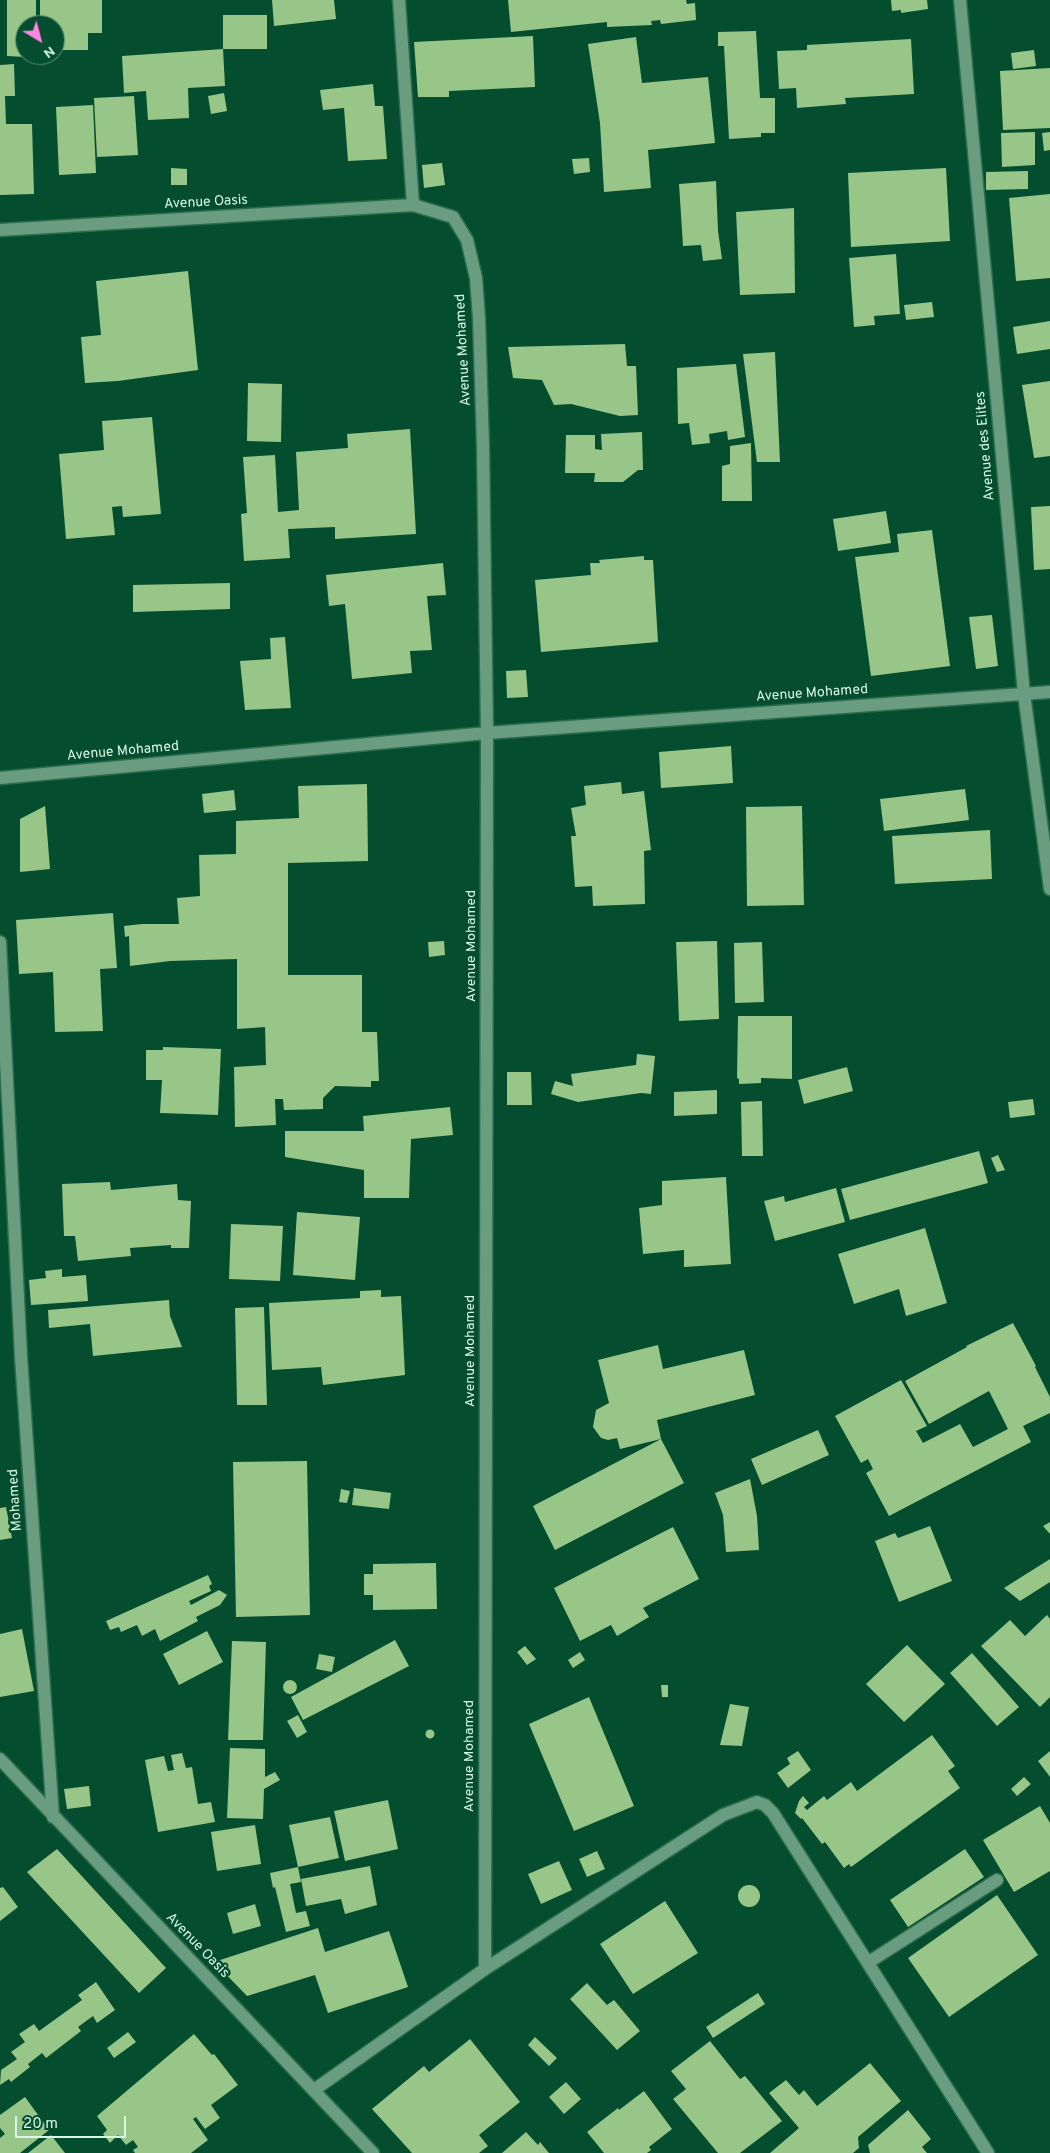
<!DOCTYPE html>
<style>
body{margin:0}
#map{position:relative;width:1050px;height:2153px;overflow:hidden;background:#054d2f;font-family:Overpass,sans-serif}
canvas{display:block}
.north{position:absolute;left:15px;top:15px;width:50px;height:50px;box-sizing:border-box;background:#054d2f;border:1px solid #599177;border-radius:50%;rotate:143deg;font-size:14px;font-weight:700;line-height:20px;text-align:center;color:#d8f7e4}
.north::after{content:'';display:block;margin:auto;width:18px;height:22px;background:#ff85df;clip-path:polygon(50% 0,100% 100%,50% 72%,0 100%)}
.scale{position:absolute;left:15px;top:2116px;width:111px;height:22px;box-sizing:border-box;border:2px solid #d8f7e4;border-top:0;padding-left:6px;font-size:15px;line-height:18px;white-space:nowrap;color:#d8f7e4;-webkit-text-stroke:4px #054d2f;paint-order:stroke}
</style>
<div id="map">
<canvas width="1050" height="2153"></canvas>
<div class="north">N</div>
<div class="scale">20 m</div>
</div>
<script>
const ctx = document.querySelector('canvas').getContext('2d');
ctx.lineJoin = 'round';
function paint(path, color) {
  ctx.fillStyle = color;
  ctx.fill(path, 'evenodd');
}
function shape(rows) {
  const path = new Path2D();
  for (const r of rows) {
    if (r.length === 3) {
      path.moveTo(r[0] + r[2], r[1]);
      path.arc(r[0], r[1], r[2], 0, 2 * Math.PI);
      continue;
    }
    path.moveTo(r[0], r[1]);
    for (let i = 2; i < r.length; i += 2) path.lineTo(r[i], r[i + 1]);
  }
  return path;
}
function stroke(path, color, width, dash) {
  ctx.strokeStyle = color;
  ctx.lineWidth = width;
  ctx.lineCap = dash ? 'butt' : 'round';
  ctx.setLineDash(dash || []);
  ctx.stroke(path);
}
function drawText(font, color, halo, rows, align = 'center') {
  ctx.font = font + ' Overpass,sans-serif';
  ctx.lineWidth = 5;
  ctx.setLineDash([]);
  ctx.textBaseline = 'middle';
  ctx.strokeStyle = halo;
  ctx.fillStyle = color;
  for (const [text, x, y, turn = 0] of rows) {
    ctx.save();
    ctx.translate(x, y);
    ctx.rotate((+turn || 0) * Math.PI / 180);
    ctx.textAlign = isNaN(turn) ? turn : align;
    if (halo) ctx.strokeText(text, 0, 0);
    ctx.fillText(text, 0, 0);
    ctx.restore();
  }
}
const building = shape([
 [7,0,36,0,36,25,25,25,25,57,7,56],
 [40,0,102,0,102,33,88,33,88,50,55,50,55,25,40,25],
 [272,0,334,0,336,19,274,26],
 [508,0,686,0,687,4,695,3,696,20,661,24,660,20,651,21,652,25,607,27,607,22,511,32],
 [891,0,927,0,928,9,901,13,901,10,892,11],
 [223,15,267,15,267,49,223,49],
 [756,31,760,98,775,98,775,133,761,133,761,137,729,139,724,46,718,46,718,32],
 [533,36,535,87,449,91,449,97,418,97,414,42],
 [636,37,642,83,708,77,715,143,648,150,651,188,604,192,600,123,588,44],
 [911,39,914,94,845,98,846,104,797,108,796,88,779,89,777,51,807,50,807,45],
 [223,49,225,86,188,88,189,118,148,120,146,91,124,93,122,56],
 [1034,50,1036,66,1013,69,1011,53],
 [14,64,15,96,5,96,6,124,32,124,34,194,0,195,0,65],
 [1050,68,1050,128,1003,130,1000,71],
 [373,84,375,106,383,106,387,159,348,161,344,108,323,110,320,90],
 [224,93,227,111,211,114,208,96],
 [134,96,138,155,97,157,94,98],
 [93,105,96,173,59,175,56,107],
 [1035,132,1035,165,1002,167,1001,133],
 [1050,132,1050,150,1044,151,1042,133],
 [589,158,590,172,574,174,572,159],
 [442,163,445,185,424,188,422,165],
 [171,168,187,169,187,185,171,185],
 [946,168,950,241,851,247,848,173],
 [1028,171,1028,189,986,190,986,172],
 [716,181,718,231,722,259,703,261,701,245,683,246,679,184],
 [1050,194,1050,278,1016,281,1009,198],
 [794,208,795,293,740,295,736,212],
 [896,254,900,314,874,316,875,325,854,327,849,258],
 [188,271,198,370,118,381,85,383,81,337,101,335,96,281],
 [932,302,934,317,906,320,904,305],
 [1050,321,1050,349,1017,354,1013,327],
 [625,344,627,366,636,366,638,415,620,416,571,404,554,405,542,380,513,378,508,347],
 [775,352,780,462,757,462,743,354],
 [736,364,745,437,728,440,727,431,709,434,710,443,692,445,689,423,678,424,677,368],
 [1050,381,1050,456,1034,458,1022,385],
 [248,383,282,384,281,442,247,441],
 [152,417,161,514,123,517,122,506,112,507,115,535,66,539,59,454,104,450,102,421],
 [410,429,416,534,335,539,335,527,288,529,290,558,244,561,241,514,247,513,243,457,275,455,278,512,299,510,296,452,348,448,347,434],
 [642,432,643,470,638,470,623,482,594,482,595,473,565,473,566,435,595,435,595,449,602,450,601,434],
 [751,443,752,501,722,501,722,466,730,464,730,446],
 [1050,506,1050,569,1034,570,1031,507],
 [886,511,891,543,838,551,833,519],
 [932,530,950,666,871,676,855,557,899,552,897,534],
 [644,556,644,560,653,560,658,642,541,652,535,580,591,575,590,563,600,563,599,560],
 [443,563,446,595,427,596,432,650,410,651,412,673,352,679,345,604,329,606,326,575],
 [230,583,230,609,133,612,133,585],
 [992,615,998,666,976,669,969,617],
 [285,637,291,708,245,710,240,661,271,659,270,638],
 [526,670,528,697,507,698,506,671],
 [731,746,733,783,661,788,659,752],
 [621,782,622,794,644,791,651,850,644,851,645,904,593,906,592,886,575,887,571,836,576,836,571,808,586,805,584,786],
 [367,784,368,861,288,863,288,975,362,975,362,1032,377,1032,379,1081,371,1081,371,1087,335,1086,323,1098,323,1109,284,1110,283,1099,275,1099,276,1125,235,1127,234,1067,266,1065,265,1027,237,1029,237,959,170,961,130,966,129,936,125,937,124,926,142,924,179,924,177,898,200,896,199,855,236,854,236,821,299,818,298,786],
 [965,789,969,820,884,831,880,799],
 [234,790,236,810,204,813,202,794],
 [45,806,50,869,20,872,20,819],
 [802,806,804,905,747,906,746,807],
 [990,830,992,879,895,884,892,836],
 [113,913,117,968,100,969,103,1031,55,1032,53,972,19,974,16,920],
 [444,941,445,955,429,957,428,942],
 [717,941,719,1019,679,1021,676,942],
 [762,942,764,1002,735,1003,734,943],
 [738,1016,792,1016,792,1079,761,1078,761,1083,739,1084,739,1079,737,1078],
 [163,1047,221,1049,218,1115,160,1113,162,1080,146,1080,146,1050,163,1050],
 [637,1054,655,1056,651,1094,641,1093,578,1102,551,1094,555,1081,573,1086,571,1074,636,1065],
 [847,1067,853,1091,804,1104,798,1080],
 [507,1072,531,1072,532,1105,507,1105],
 [717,1090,717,1114,674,1116,674,1092],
 [1033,1099,1035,1115,1010,1118,1008,1102],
 [762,1101,763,1156,742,1156,741,1102],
 [450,1107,453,1135,411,1139,409,1198,364,1198,364,1170,285,1157,285,1131,364,1131,363,1116],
 [979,1151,988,1183,850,1220,841,1189],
 [998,1155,1005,1170,997,1172,991,1158],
 [726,1177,731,1264,684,1267,684,1250,643,1254,639,1208,662,1205,662,1181],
 [110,1182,111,1190,177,1184,178,1200,191,1201,189,1248,171,1248,171,1245,130,1248,131,1256,78,1261,75,1236,64,1236,62,1184],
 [836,1188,845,1222,775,1241,764,1201,784,1196,785,1202],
 [297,1212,360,1217,355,1280,293,1275],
 [231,1224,283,1226,280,1281,229,1279],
 [925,1228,947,1303,906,1316,899,1289,854,1304,838,1254],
 [62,1269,62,1277,86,1275,88,1301,31,1305,29,1280,46,1278,45,1271],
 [381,1290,381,1297,401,1296,405,1375,323,1385,321,1367,272,1370,269,1303,360,1298,360,1291],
 [169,1300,170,1316,182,1347,93,1356,90,1324,49,1328,48,1310],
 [264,1307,267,1405,237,1405,235,1308],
 [1013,1323,1036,1366,1035,1367,1050,1397,1050,1413,1023,1426,1031,1442,889,1516,866,1473,873,1469,868,1459,861,1463,835,1416,901,1380,927,1426,916,1431,923,1443,960,1424,973,1447,1008,1429,989,1391,929,1424,905,1381,967,1347,966,1346],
 [658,1345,663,1369,744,1350,755,1395,657,1420,661,1439,620,1449,617,1438,608,1440,601,1438,593,1427,596,1410,609,1403,598,1360],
 [818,1430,829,1455,762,1485,751,1459],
 [661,1439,684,1483,555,1550,533,1506],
 [307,1461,310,1615,236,1617,233,1462],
 [750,1479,757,1516,759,1550,726,1552,723,1515,715,1493],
 [354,1488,391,1493,389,1509,352,1505],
 [341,1489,350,1491,347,1503,339,1502],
 [6,1507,12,1538,0,1540,0,1508],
 [1050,1522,1050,1534,1043,1526],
 [930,1526,952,1581,899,1602,875,1541,895,1533,898,1538],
 [673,1527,699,1579,643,1608,649,1617,617,1636,611,1625,580,1641,554,1588],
 [1050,1559,1050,1582,1020,1601,1004,1588],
 [436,1563,437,1609,373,1610,373,1595,364,1595,364,1574,373,1574,373,1564],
 [208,1575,212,1584,209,1586,211,1591,189,1601,191,1605,219,1590,227,1595,220,1605,196,1617,198,1621,160,1641,155,1629,142,1636,137,1625,121,1632,119,1627,110,1630,106,1621],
 [1047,1615,1050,1619,1050,1697,1040,1707,981,1646,1010,1620,1025,1636],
 [22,1629,34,1691,0,1697,0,1634],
 [207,1631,223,1662,179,1685,163,1654],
 [395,1640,409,1666,303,1720,291,1697],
 [232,1641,266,1642,263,1740,228,1740],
 [907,1645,945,1684,904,1722,866,1684],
 [525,1646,536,1659,527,1665,517,1652],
 [580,1652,585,1660,573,1668,568,1660],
 [972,1653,1019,1707,997,1726,950,1673],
 [319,1654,335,1657,332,1672,316,1669],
 [290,1687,7],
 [661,1685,668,1685,668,1697,662,1697],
 [589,1697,634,1806,574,1831,529,1724],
 [730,1704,749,1707,742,1746,720,1745],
 [298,1715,307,1732,297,1738,287,1721],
 [430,1734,4.5],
 [932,1735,955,1766,948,1771,960,1788,851,1867,849,1864,844,1868,825,1842,822,1844,802,1818,801,1819,795,1813,799,1801,803,1796,809,1803,804,1807,807,1810,824,1796,827,1800,851,1782,857,1791],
 [230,1748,265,1749,265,1777,275,1772,280,1780,264,1789,263,1819,227,1818],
 [798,1751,811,1770,788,1788,777,1773,790,1764,787,1758],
 [1050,1751,1050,1777,1038,1761],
 [182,1753,186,1768,192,1767,198,1804,211,1802,215,1822,158,1832,145,1760,164,1756,168,1771,174,1770,171,1755],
 [1024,1777,1031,1784,1017,1796,1011,1789],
 [89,1786,91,1806,67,1809,64,1789],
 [388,1800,398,1849,345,1861,334,1811],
 [1040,1806,1050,1823,1050,1871,1014,1892,983,1840],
 [330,1817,339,1858,298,1867,289,1825],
 [255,1825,261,1864,217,1871,211,1832],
 [57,1849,166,1968,139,1993,27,1872],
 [965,1849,984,1877,908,1927,890,1900],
 [597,1851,605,1869,587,1877,579,1859],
 [559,1861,572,1890,541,1904,528,1874],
 [370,1866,377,1905,345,1914,341,1899,306,1906,301,1879],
 [298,1867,301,1882,290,1884,296,1913,306,1911,310,1926,286,1932,275,1887,273,1888,270,1873],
 [749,1896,11],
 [3,1887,18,1907,0,1921,0,1888],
 [997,1895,1038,1955,949,2017,908,1958],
 [665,1901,698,1953,633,1994,600,1944],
 [255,1904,261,1926,233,1934,227,1913],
 [318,1928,325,1952,389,1931,408,1987,328,2013,315,1975,247,1996,214,1962],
 [96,1982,115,2010,97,2023,93,2016,78,2027,81,2031,46,2058,42,2053,28,2064,30,2067,11,2082,9,2079,0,2085,1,2070,17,2059,11,2052,25,2042,19,2034,34,2024,39,2031,82,2000,78,1995],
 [587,1983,607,2005,614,2000,640,2031,617,2050,570,1999],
 [758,1993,765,2004,713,2038,706,2027],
 [128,2032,136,2042,114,2058,107,2048],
 [194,2034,212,2055,214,2054,238,2085,211,2105,220,2118,205,2129,196,2117,193,2119,208,2140,191,2153,135,2153,133,2150,138,2147,133,2140,126,2145,118,2135,110,2143,103,2134,107,2130,97,2116],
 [535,2037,557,2058,549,2066,528,2045],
 [470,2039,520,2102,479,2135,488,2146,479,2153,412,2153,372,2109,424,2066,429,2072],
 [710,2041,740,2079,745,2076,782,2121,740,2153,718,2153,673,2099,686,2089,671,2071],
 [870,2063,901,2101,858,2137,859,2148,853,2153,770,2153,799,2128,769,2093,786,2080,799,2095,804,2090,817,2106],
 [566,2082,581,2099,564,2114,549,2097],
 [644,2091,672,2129,649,2147,651,2150,647,2153,604,2153,587,2132,618,2108,619,2110],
 [25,2097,49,2130,20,2153,0,2153,0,2138,5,2134,0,2128,0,2115],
 [908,2110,931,2139,922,2147,927,2153,870,2153,868,2145],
 [526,2132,538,2145,540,2142,549,2153,502,2153],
 [51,2135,65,2153,28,2153]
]);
const minor = shape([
 [399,0,413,205,453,217,467,240,476,278,479,318,483,446,487,733,485,1969],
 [960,0,1024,694,1050,889],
 [0,230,413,205],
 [0,778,487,733,1050,692],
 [0,942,21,1357,53,1817],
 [0,1759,373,2153],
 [869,1962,997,1880],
 [314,2090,485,1969,723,1815,757,1802,765,1805,773,1813,988,2153]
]);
const streetNames = [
 ["Avenue Oasis",206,203,-3],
 ["Avenue Mohamed",464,350,-93],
 ["Avenue des Elites",986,446,-95],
 ["Avenue Mohamed",812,694,-4],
 ["Avenue Mohamed",123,752,-5],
 ["Avenue Mohamed",472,946,-90],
 ["Avenue Mohamed",471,1351,-90],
 ["Mohamed",16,1500,-94],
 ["Avenue Mohamed",470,1756,-90],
 ["Avenue Oasis",197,1946,46]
];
paint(building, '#97c688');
stroke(minor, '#2b6c50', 15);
stroke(minor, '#6a9d7f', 12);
drawText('14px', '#d8f7e4', '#054d2f', streetNames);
</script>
